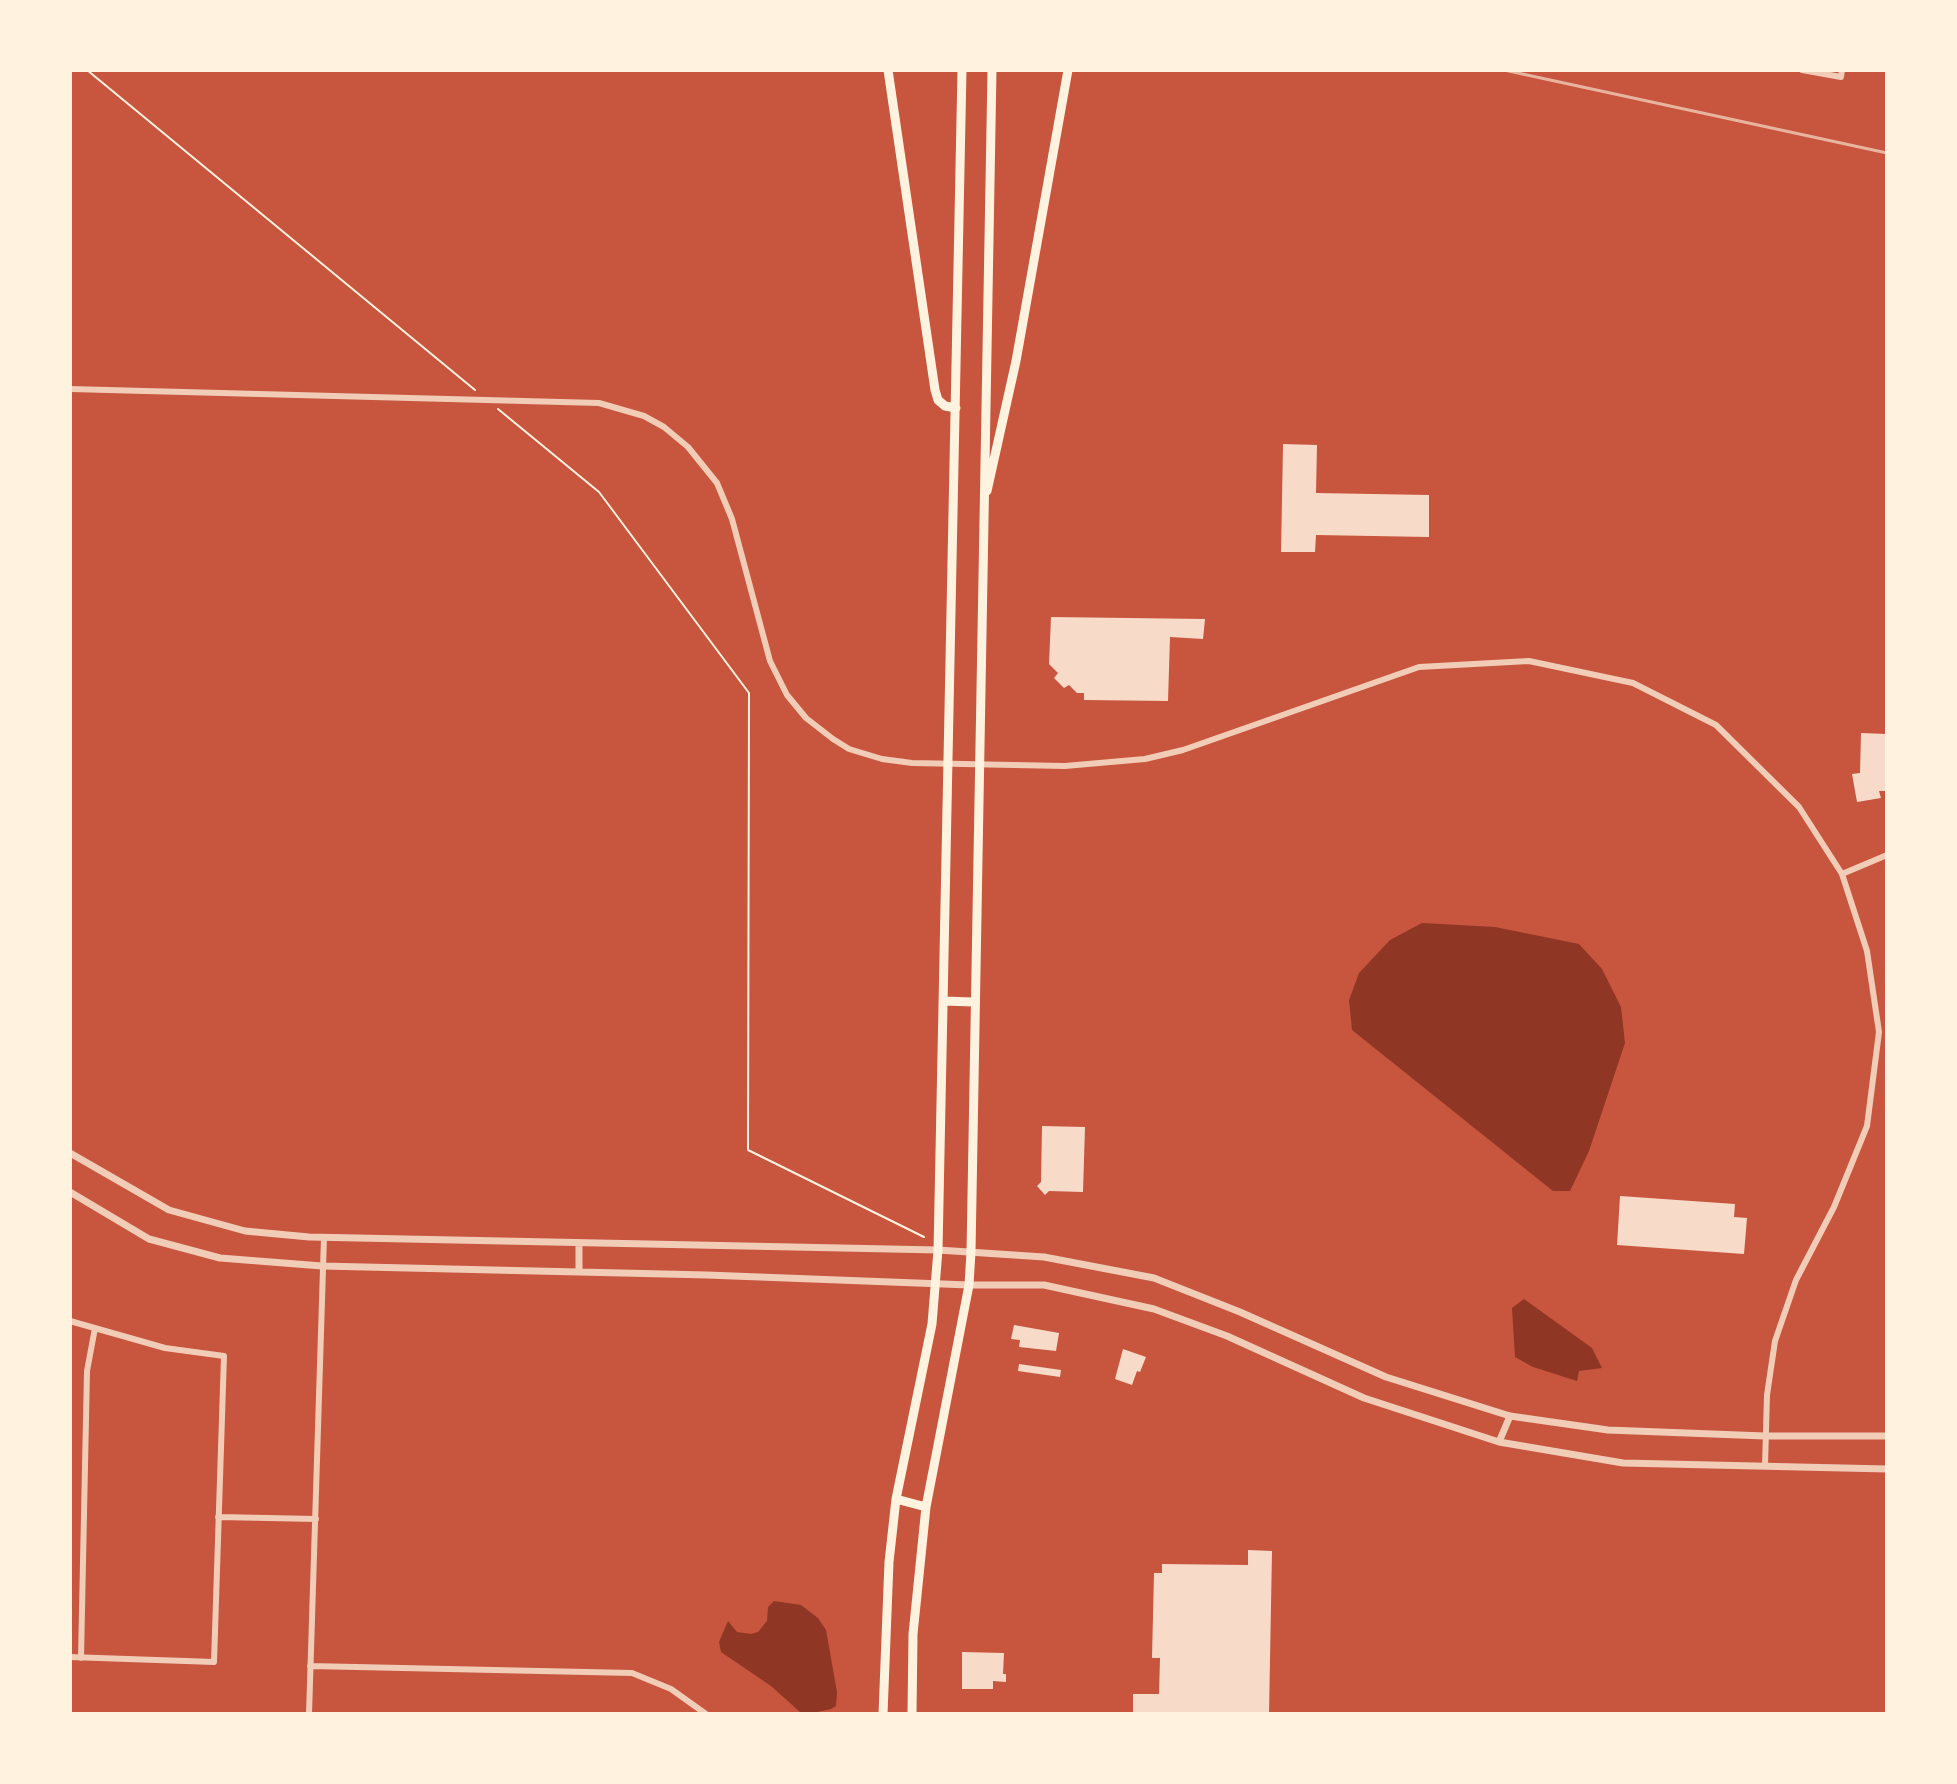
<!DOCTYPE html>
<style>
body{margin:0}
#map{position:relative;width:1957px;height:1784px;overflow:hidden;background:#c8553d;font-family:"Archivo Narrow",sans-serif}
canvas{display:block}
.frame{position:absolute;inset:0;border:72px solid #fff3e0;pointer-events:none}
</style>
<div id="map">
<canvas width="1957" height="1784"></canvas>
<div class="frame"></div>
</div>
<script>
const ctx = document.querySelector('canvas').getContext('2d');
ctx.lineJoin = 'round';
function paint(path, color) {
  ctx.fillStyle = color;
  ctx.fill(path, 'evenodd');
}
function shape(rows) {
  const path = new Path2D();
  for (const r of rows) {
    path.moveTo(r[0], r[1]);
    for (let i = 2; i < r.length; i += 2) path.lineTo(r[i], r[i + 1]);
  }
  return path;
}
function stroke(path, color, width, dash) {
  ctx.strokeStyle = color;
  ctx.lineWidth = width;
  ctx.lineCap = dash ? 'butt' : 'round';
  ctx.setLineDash(dash || []);
  ctx.stroke(path);
}
const water = shape([
 [1422,923,1495,927,1579,944,1602,969,1621,1007,1625,1043,1589,1151,1570,1191,1553,1191,1352,1030,1349,1000,1359,973,1390,940],
 [1524,1299,1592,1348,1602,1368,1579,1371,1577,1381,1533,1367,1515,1357,1512,1308],
 [774,1601,801,1605,818,1618,826,1630,837,1692,836,1706,831,1709,808,1714,800,1712,771,1686,721,1652,719,1642,728,1621,737,1632,751,1634,758,1632,767,1621,768,1607]
]);
const building = shape([
 [1283,444,1317,445,1316,493,1429,495,1429,537,1316,535,1315,552,1281,552],
 [1051,617,1205,619,1203,639,1170,637,1168,701,1084,700,1084,693,1077,693,1069,685,1064,688,1054,678,1058,673,1049,664],
 [1861,733,1887,734,1887,791,1879,791,1881,798,1857,802,1852,774,1860,773],
 [1042,1126,1085,1127,1083,1192,1049,1191,1045,1195,1037,1186,1041,1182],
 [1620,1196,1735,1204,1734,1217,1747,1218,1744,1254,1617,1245],
 [1014,1325,1059,1333,1056,1351,1019,1347,1020,1340,1011,1339],
 [1123,1349,1146,1357,1140,1372,1137,1371,1132,1385,1115,1379],
 [1019,1364,1061,1370,1060,1377,1018,1371],
 [1248,1550,1272,1551,1269,1714,1133,1714,1133,1694,1159,1694,1160,1658,1152,1658,1154,1573,1162,1573,1162,1564,1248,1565],
 [962,1652,1004,1653,1003,1674,1006,1674,1006,1682,993,1681,993,1689,962,1689]
]);
const path = shape([
 [87,70,475,390],
 [498,409,599,492,749,693,748,1150,924,1237]
]);
const minor = shape([
 [1802,70,1841,77,1842,70],
 [70,389,599,403,644,416,664,427,688,447,717,483,732,519,770,661,787,695,806,718,833,739,849,749,882,759,912,763,1065,766,1145,759,1183,750,1419,667,1529,661,1633,683,1716,725,1799,807,1842,874,1867,951,1879,1032,1867,1126,1834,1207,1796,1280,1775,1341,1767,1395,1765,1466],
 [1842,874,1887,855],
 [70,1321,165,1348,224,1356,214,1662,70,1657],
 [218,1517,316,1519],
 [81,1658,87,1371,95,1328],
 [310,1666,632,1673,671,1689,706,1714],
 [309,1714,324,1237]
]);
const tertiary = shape([
 [70,1153,169,1210,245,1231,309,1237,938,1250,1044,1257,1154,1278,1240,1312,1386,1377,1510,1416,1608,1430,1765,1436,1887,1436],
 [70,1192,149,1239,220,1258,322,1266,707,1275,969,1285,1044,1285,1154,1309,1227,1336,1364,1398,1499,1442,1623,1463,1887,1469],
 [579,1243,579,1272],
 [1499,1442,1510,1416]
]);
const primary = shape([
 [888,70,935,390,938,400,945,406,956,408],
 [987,491,1016,361,1068,70],
 [944,1001,973,1002],
 [896,1499,926,1507],
 [883,1714,889,1562,896,1499,932,1324,938,1250,962,70],
 [912,1714,913,1634,926,1507,969,1285,971,1252,992,70]
]);
const rail = shape([
 [1504,70,1887,153]
]);
paint(water, '#8f3625');
paint(building, '#f7dbc8');
stroke(path, '#fff3e0', 2);
stroke(minor, '#f1ccb7', 6);
stroke(tertiary, '#f1ccb7', 7);
stroke(primary, '#fff3e0', 9);
stroke(rail, '#e9b49f', 3);
</script>
